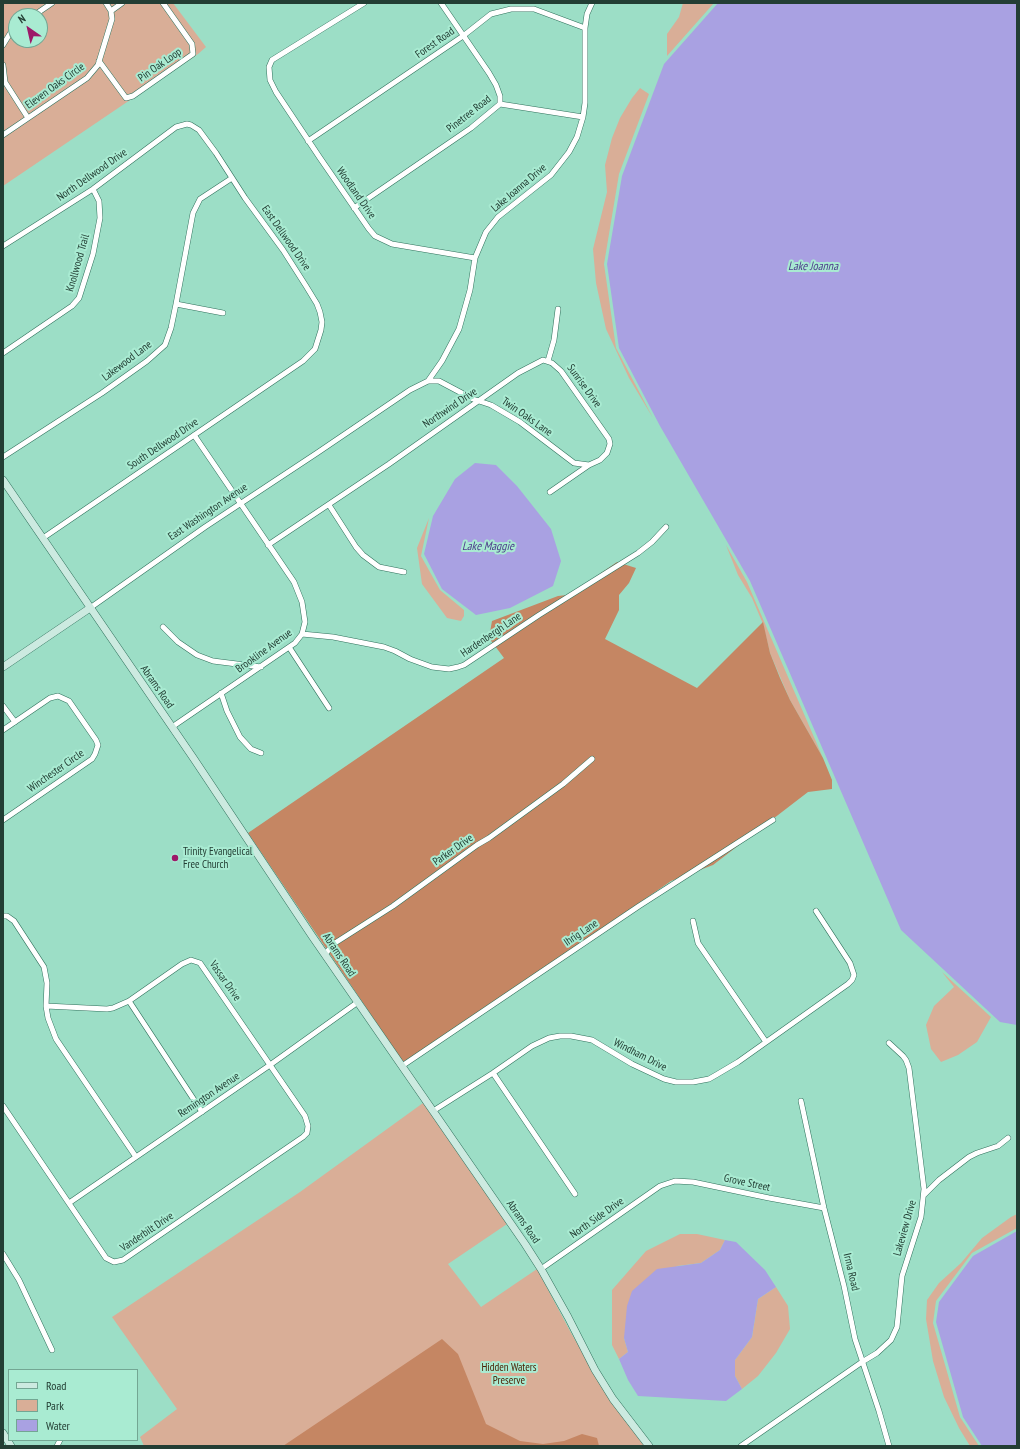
<!DOCTYPE html>
<style>
body{margin:0}
#map{position:relative;width:1020px;height:1449px;overflow:hidden;background:#9cdec6;font-family:"PT Sans Narrow",sans-serif}
canvas{display:block}
.frame{position:absolute;inset:0;border:4px solid #233e34;pointer-events:none}
.legend{position:absolute;left:8px;top:1369px;width:130px;height:72px;box-sizing:border-box;background:#a9ebd2;border:1px solid #73a693;margin:0;padding:5px 7px;list-style:none;font-size:12px;color:#233e34}
.legend li{display:flex;align-items:center;gap:8px;height:20px}
.legend b{width:20px;border:1px solid #73a693}
.north{position:absolute;left:8px;top:8px;width:40px;height:40px;box-sizing:border-box;background:#a9ebd2;border:1px solid #73a693;border-radius:50%;rotate:326deg;font-size:11px;font-weight:700;line-height:16px;text-align:center;color:#233e34}
.north::after{content:'';display:block;margin:auto;width:14px;height:18px;background:#9d1869;clip-path:polygon(50% 0,100% 100%,50% 72%,0 100%)}
</style>
<div id="map">
<canvas width="1020" height="1449"></canvas>
<div class="frame"></div>
<ul class="legend">
<li><b style="height:5px;background:#cceae0"></b>Road</li>
<li><b style="height:11px;background:#d9ae97"></b>Park</li>
<li><b style="height:11px;background:#a9a1e2"></b>Water</li>
</ul>
<div class="north">N</div>
</div>
<script>
const ctx = document.querySelector('canvas').getContext('2d');
ctx.lineJoin = 'round';
function paint(path, color) {
  ctx.fillStyle = color;
  ctx.fill(path, 'evenodd');
}
function shape(rows) {
  const path = new Path2D();
  for (const r of rows) {
    path.moveTo(r[0], r[1]);
    for (let i = 2; i < r.length; i += 2) path.lineTo(r[i], r[i + 1]);
  }
  return path;
}
function stroke(path, color, width, dash) {
  ctx.strokeStyle = color;
  ctx.lineWidth = width;
  ctx.lineCap = dash ? 'butt' : 'round';
  ctx.setLineDash(dash || []);
  ctx.stroke(path);
}
function drawText(font, color, halo, rows, align = 'center') {
  ctx.font = font + ' "PT Sans Narrow",sans-serif';
  ctx.lineWidth = 4;
  ctx.setLineDash([]);
  ctx.textBaseline = 'middle';
  ctx.strokeStyle = halo;
  ctx.fillStyle = color;
  for (const [text, x, y, turn = 0] of rows) {
    ctx.save();
    ctx.translate(x, y);
    ctx.rotate((+turn || 0) * Math.PI / 180);
    ctx.textAlign = isNaN(turn) ? turn : align;
    if (halo) ctx.strokeText(text, 0, 0);
    ctx.fillText(text, 0, 0);
    ctx.restore();
  }
}
const green = shape([
 [3,3,173,3,206,47,198,54,3,186],
 [16,16,40,16,40,40,16,40],
 [683,3,714,3,667,56,667,34,679,17],
 [640,88,649,94,619,174,604,264,616,348,653,418,629,378,606,329,596,283,593,249,607,192,605,165,612,138,620,118,632,98],
 [429,518,421,556,440,590,464,610,464,616,461,621,447,618,422,584,417,548],
 [726,545,747,582,823,758,790,700,770,653,763,624,752,598,738,575],
 [942,972,991,1017,977,1042,958,1055,941,1062,931,1049,926,1025,934,1006,954,987],
 [423,1103,507,1224,448,1264,481,1307,537,1269,570,1331,610,1400,645,1446,144,1446,140,1437,177,1409,112,1317,300,1192],
 [1017,1214,1017,1228,972,1253,936,1301,933,1323,960,1417,979,1446,970,1446,959,1428,944,1397,933,1361,926,1319,927,1300,939,1283,961,1263,982,1238,1011,1217],
 [680,1234,697,1234,725,1240,720,1250,701,1263,677,1266,624,1338,628,1352,619,1359,612,1345,612,1290,646,1251],
 [776,1287,788,1306,790,1329,776,1353,758,1376,742,1389,735,1376,735,1360,752,1337,758,1299]
]);
const forest = shape([
 [617,562,636,568,629,583,619,595,619,610,605,639,697,688,763,622,770,653,780,678,790,700,823,758,832,780,832,789,808,792,713,865,671,881,405,1065,248,833,504,658,489,638,492,621,558,596,576,594,601,573],
 [442,1339,458,1354,486,1424,520,1441,543,1444,564,1441,582,1434,597,1438,599,1446,283,1446]
]);
const water = shape([
 [718,3,1017,3,1017,1025,1000,1022,901,930,750,581,660,426,619,348,607,264,622,176,664,64],
 [475,463,496,465,517,486,551,529,561,561,553,586,510,608,476,615,442,589,424,554,433,516,455,479],
 [1017,1231,1017,1446,982,1446,963,1417,936,1322,939,1302,973,1256],
 [725,1240,736,1242,765,1270,776,1287,758,1299,752,1337,735,1360,735,1376,742,1389,726,1401,638,1396,628,1380,619,1359,628,1352,624,1338,627,1306,632,1291,657,1269,701,1263,720,1250]
]);
const street = shape([
 [364,3,272,60,269,67,270,80,276,92,320,158,369,229,375,236,392,244,475,258],
 [111,11,122,3],
 [33,16,52,3],
 [3,45,11,32,16,29],
 [99,61,126,98,133,96,193,54,192,44,163,3],
 [3,65,5,82,28,118],
 [500,104,583,117],
 [3,135,87,78,98,65,112,19,111,11,106,3],
 [308,141,463,36,491,14,511,9,534,9,585,28],
 [354,208,471,128,500,104,500,96,496,85,489,73,441,3],
 [3,246,93,189,176,127,187,124,191,125,199,130,216,153,245,198,283,250,306,286,317,304,320,312,322,322,321,330,315,349,303,361,43,538],
 [176,304,223,313],
 [3,353,72,306,79,298,93,254,100,218,99,201,93,189],
 [548,361,554,340,558,309],
 [428,381,442,361,459,329,470,290,475,258,486,232,498,217,551,175,569,152,577,137,583,117,585,103,585,28,587,14,592,3],
 [3,457,102,393,147,361,165,345,171,328,176,304,193,213,200,199,232,178],
 [329,505,356,547,363,555,379,567,404,572],
 [268,545,389,464,518,373,543,360,552,363,561,371,609,439,610,444,607,453,600,460,589,465,550,492],
 [90,608,205,527,317,453,410,390,428,381,439,381,473,399,491,405,520,422,574,463,589,465],
 [163,627,178,642,197,655,213,661,261,667],
 [302,634,333,637,384,647,395,651,410,659,432,667,449,669,458,667,464,665,539,615,638,553,652,542,666,527],
 [289,647,329,708],
 [221,693,227,711,240,737,251,749,261,753],
 [3,706,15,722],
 [172,727,295,643,302,634,305,622,302,602,294,582,194,435],
 [3,730,50,698,58,696,69,701,96,740,98,745,95,754,92,759,3,820],
 [3,916,7,916,14,921,44,967,47,983,46,1006,48,1018,56,1039,136,1157],
 [693,921,698,943,766,1042],
 [325,954,335,943,393,906,477,845,489,838,563,784,592,759],
 [129,1001,202,1112],
 [402,1066,639,906,773,820],
 [493,1073,575,1194],
 [801,1101,824,1208,844,1286,855,1339,879,1411,889,1446],
 [3,1106,106,1258,114,1262,123,1260,303,1137,307,1133,308,1126,305,1116,200,963,191,960,182,964,129,1001,113,1008,107,1009,46,1006],
 [433,1111,493,1073,532,1046,549,1038,560,1036,571,1036,592,1040,632,1064,664,1079,676,1082,693,1082,709,1079,716,1075,738,1062,848,984,852,980,854,975,850,963,816,911],
 [924,1195,939,1180,969,1157,977,1153,998,1146,1008,1138],
 [69,1203,270,1065,358,1002],
 [3,1254,19,1280,52,1350],
 [541,1269,660,1186,675,1181,693,1182,769,1198,824,1208],
 [57,1446,60,1440],
 [741,1446,862,1362,877,1353,891,1340,897,1327,902,1276,921,1217,924,1189,909,1068,906,1060,903,1056,889,1043]
]);
const secondary = shape([
 [3,480,194,759,312,936,525,1244,541,1269,568,1317,595,1370,613,1399,649,1446],
 [3,667,90,608],
 [3,1433,11,1446]
]);
const markers = [
 [175,858,4,"#9d1869"]
];
const streetNames = [
 ["Forest Road",435,43,-35],
 ["Pin Oak Loop",160,65,-35],
 ["Eleven Oaks Circle",55,86,-36],
 ["Pinetree Road",469,114,-38],
 ["North Dellwood Drive",92,175,-35],
 ["Lake Joanna Drive",519,188,-40],
 ["Woodland Drive",356,193,55],
 ["East Dellwood Drive",286,238,55],
 ["Knollwood Trail",78,263,-74],
 ["Lakewood Lane",127,361,-37],
 ["Sunrise Drive",584,386,54],
 ["Northwind Drive",450,408,-34],
 ["Twin Oaks Lane",527,417,35],
 ["South Dellwood Drive",163,444,-34],
 ["East Washington Avenue",208,512,-34],
 ["Hardenbergh Lane",491,635,-34],
 ["Brookline Avenue",264,651,-36],
 ["Abrams Road",157,687,55],
 ["Winchester Circle",56,771,-35],
 ["Parker Drive",453,850,-35],
 ["Ihrig Lane",581,933,-34],
 ["Abrams Road",339,955,56],
 ["Vassar Drive",225,981,55],
 ["Windham Drive",640,1055,27],
 ["Remington Avenue",209,1095,-34],
 ["Grove Street",747,1183,12],
 ["North Side Drive",597,1218,-35],
 ["Abrams Road",523,1222,55],
 ["Lakeview Drive",905,1228,-74],
 ["Vanderbilt Drive",147,1232,-34],
 ["Irma Road",851,1272,77]
];
const poiNames = [
 ["Trinity Evangelical",183,852],
 ["Free Church",183,865]
];
const parkNames = [
 ["Hidden Waters",509,1368],
 ["Preserve",509,1381]
];
const waterNames = [
 ["Lake Joanna",813,267],
 ["Lake Maggie",488,547]
];
paint(green, '#d9ae97');
paint(forest, '#c58663');
paint(water, '#a9a1e2');
stroke(street, '#30715c', 6);
stroke(secondary, '#30715c', 8);
stroke(street, '#fff', 5);
stroke(secondary, '#cceae0', 7);
for (const [x, y, r, color] of markers) {
  const dot = new Path2D();
  dot.arc(x, y, r, 0, 2 * Math.PI);
  ctx.fillStyle = color;
  ctx.fill(dot);
  stroke(dot, '#a9ebd2', 1.5);
}
drawText('11px', '#233e34', '#a9ebd2', streetNames);
drawText('11px', '#233e34', '#a9ebd2', poiNames, 'left');
drawText('11px', '#4b2206', '#a9ebd2', parkNames);
drawText('italic 12px', '#50418d', '#a9ebd2', waterNames);
</script>
